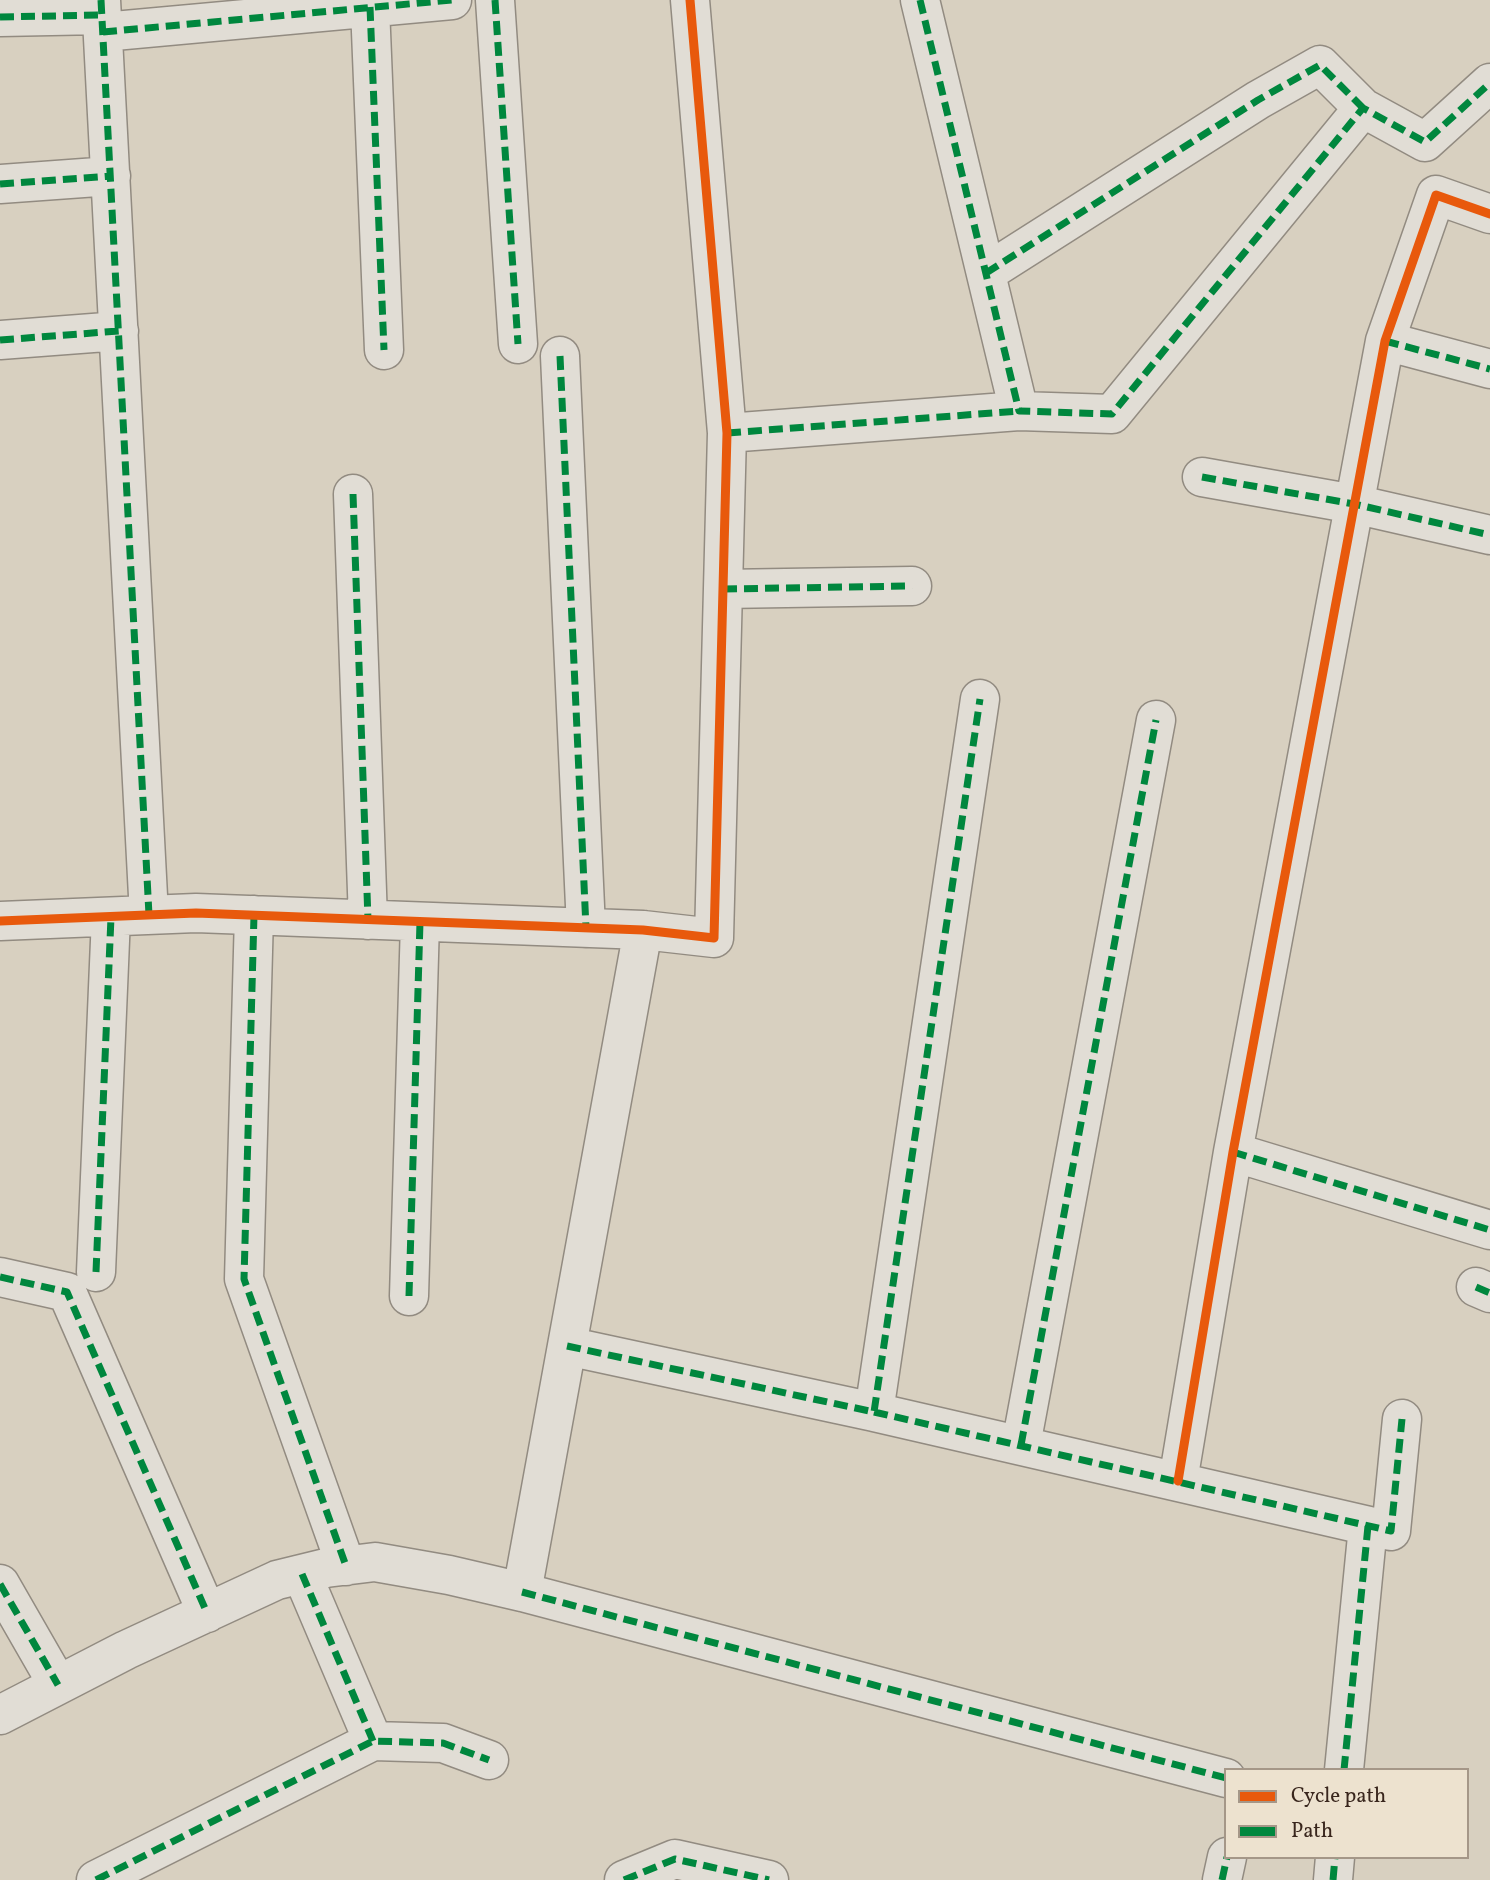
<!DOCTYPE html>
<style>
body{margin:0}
#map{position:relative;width:1490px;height:1880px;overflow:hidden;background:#d8d0c0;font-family:Vollkorn,serif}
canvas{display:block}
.legend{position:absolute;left:1224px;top:1768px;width:245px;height:91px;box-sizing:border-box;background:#ede2cf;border:2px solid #a59788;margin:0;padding:9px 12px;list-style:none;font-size:21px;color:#39261d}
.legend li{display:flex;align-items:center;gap:14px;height:35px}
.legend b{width:35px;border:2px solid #a59788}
</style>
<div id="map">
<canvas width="1490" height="1880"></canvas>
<ul class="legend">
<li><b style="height:9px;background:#e8590c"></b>Cycle path</li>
<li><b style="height:9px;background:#00873e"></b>Path</li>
</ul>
</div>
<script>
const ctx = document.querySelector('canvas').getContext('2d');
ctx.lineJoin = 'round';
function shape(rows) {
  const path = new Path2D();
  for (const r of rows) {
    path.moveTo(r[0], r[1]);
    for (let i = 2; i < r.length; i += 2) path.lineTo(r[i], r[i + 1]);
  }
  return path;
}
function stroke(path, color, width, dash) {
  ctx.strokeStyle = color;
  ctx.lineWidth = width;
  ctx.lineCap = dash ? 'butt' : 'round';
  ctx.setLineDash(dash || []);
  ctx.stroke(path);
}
const minor = shape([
 [101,0,149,915],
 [495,0,518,344],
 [920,0,1019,411,1112,414,1363,108,1425,142,1490,83],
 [370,7,384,350],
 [0,17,102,15],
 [103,32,452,0],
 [0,184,111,176],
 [986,273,1258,100,1320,65,1363,108],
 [0,340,119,331],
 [1385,341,1490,369],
 [560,356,586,928],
 [727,433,1019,411],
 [1202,477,1354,504,1490,535],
 [353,494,368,920],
 [723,589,912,586],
 [254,915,244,1279,346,1566],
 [0,921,196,913,643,930,714,938,727,433,690,0],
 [1233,1152,1490,1230],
 [96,1272,111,917],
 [0,1277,67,1292,207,1613],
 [1476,1287,1490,1293],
 [409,1296,420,922],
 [567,1346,874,1412,980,699],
 [874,1412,1391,1531,1402,1419],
 [1021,1445,1156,720],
 [1178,1481,1233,1152,1385,341,1436,195,1490,214],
 [302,1574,373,1741],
 [0,1584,58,1685],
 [522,1592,643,930],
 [0,1715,126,1650,277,1580,326,1568,375,1562,449,1575,522,1592,1226,1778],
 [1344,1770,1368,1526],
 [96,1880,373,1741,443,1743,489,1760],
 [624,1880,675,1859,769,1880],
 [1222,1880,1227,1857],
 [1333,1880,1335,1857]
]);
const quiet = shape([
 [101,0,149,915],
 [495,0,518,344],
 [920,0,1019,411,1112,414,1363,108,1425,142,1490,83],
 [370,7,384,350],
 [0,17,102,15],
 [103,32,452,0],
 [0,184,111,176],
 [986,273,1258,100,1320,65,1363,108],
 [0,340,119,331],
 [1385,341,1490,369],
 [560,356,586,928],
 [727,433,1019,411],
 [1202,477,1354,504,1490,535],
 [353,494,368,920],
 [723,589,912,586],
 [254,915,244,1279,346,1566],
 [1233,1152,1490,1230],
 [96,1272,111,917],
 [0,1277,67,1292,207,1613],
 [1476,1287,1490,1293],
 [409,1296,420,922],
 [567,1346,874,1412,980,699],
 [874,1412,1391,1531,1402,1419],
 [1021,1445,1156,720],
 [302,1574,373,1741],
 [0,1584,58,1685],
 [522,1592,1226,1778],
 [1344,1770,1368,1526],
 [96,1880,373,1741,443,1743,489,1760],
 [624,1880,675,1859,769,1880],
 [1222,1880,1227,1857],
 [1333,1880,1335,1857]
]);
const cycleway = shape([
 [0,921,196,913,643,930,714,938,727,433,690,0],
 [1178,1481,1233,1152,1385,341,1436,195,1490,214]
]);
stroke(minor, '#928b81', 41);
stroke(minor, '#e1ddd5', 38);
stroke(quiet, '#00873e', 7, [14, 7]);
stroke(cycleway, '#e8590c', 9);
</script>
